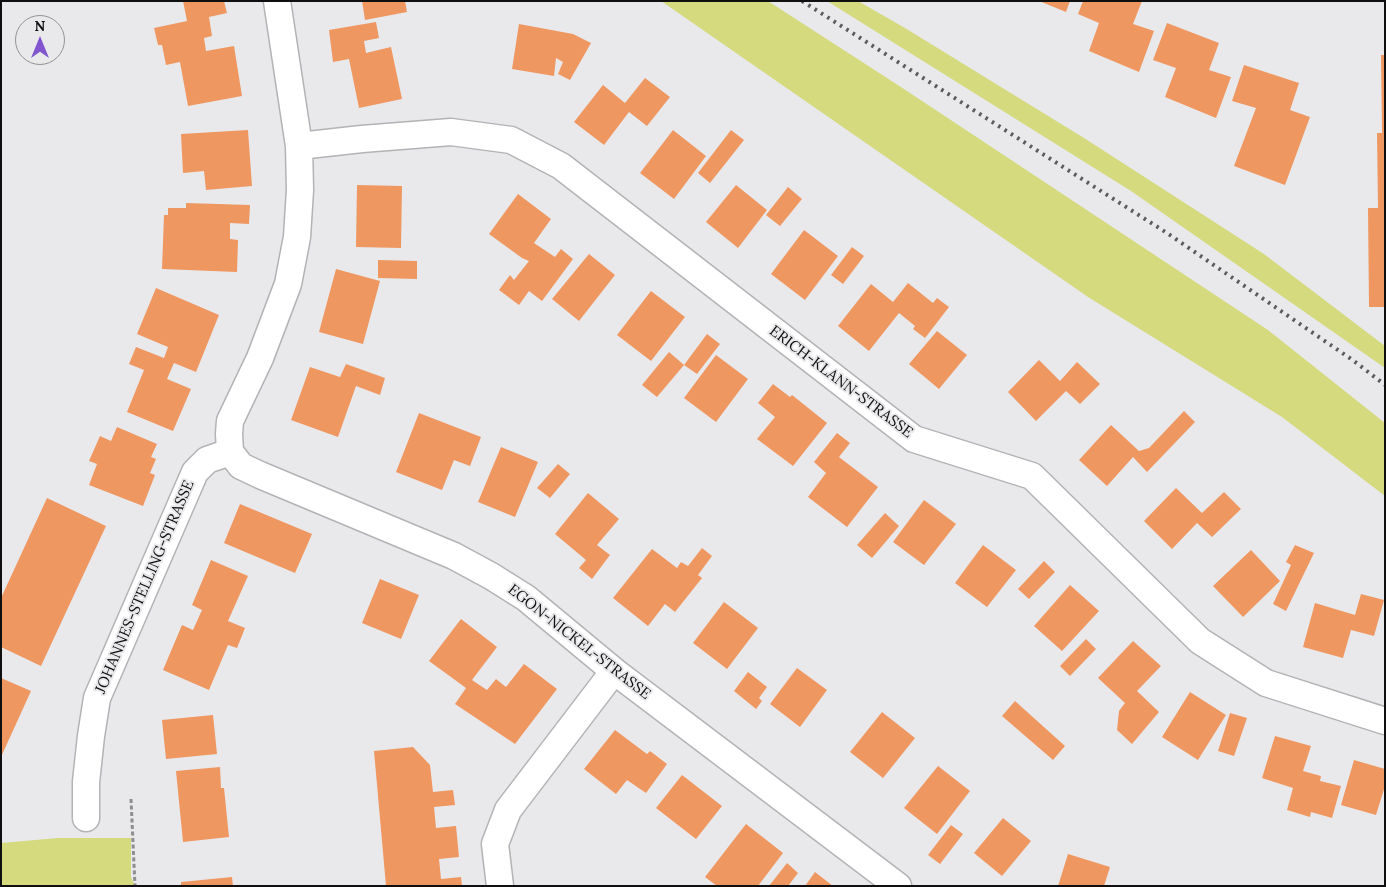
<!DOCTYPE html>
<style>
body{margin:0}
#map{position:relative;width:1386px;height:887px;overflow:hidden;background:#e9e9ec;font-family:Lora,serif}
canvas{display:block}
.frame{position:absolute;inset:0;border:2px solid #0f0f10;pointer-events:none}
.north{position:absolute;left:15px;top:15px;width:50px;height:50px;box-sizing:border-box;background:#e9e9ec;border:1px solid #929294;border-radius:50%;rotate:0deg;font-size:14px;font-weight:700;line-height:20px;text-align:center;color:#0f0f10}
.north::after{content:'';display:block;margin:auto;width:18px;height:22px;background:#8055cf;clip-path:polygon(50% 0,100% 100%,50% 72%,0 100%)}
</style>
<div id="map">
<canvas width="1386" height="887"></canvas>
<div class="frame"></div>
<div class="north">N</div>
</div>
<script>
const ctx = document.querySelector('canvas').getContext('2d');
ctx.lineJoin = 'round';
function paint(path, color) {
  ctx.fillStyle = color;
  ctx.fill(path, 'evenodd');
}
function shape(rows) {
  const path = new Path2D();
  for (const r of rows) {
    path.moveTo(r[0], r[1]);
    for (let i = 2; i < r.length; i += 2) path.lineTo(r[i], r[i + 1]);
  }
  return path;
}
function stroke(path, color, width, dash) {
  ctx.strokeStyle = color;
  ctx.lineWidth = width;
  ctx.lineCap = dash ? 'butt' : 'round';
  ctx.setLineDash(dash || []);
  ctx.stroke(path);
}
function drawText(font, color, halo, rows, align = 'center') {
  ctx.font = font + ' Lora,serif';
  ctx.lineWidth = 4;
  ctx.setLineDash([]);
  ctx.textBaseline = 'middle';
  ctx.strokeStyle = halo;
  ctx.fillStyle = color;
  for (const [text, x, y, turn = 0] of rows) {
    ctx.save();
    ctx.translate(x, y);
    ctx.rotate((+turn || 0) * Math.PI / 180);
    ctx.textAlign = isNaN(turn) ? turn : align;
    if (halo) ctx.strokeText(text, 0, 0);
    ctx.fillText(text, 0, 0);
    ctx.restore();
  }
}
const green = shape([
 [661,1,768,1,904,89,1268,330,1385,423,1385,496,1282,417,1088,297],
 [827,1,858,1,905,28,1084,138,1264,254,1385,346,1385,368,1131,191],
 [58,838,131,838,131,877,135,886,1,886,1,843]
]);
const building = shape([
 [183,1,224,1,227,13,209,17,212,36,204,38,206,51,234,46,242,96,188,106,180,62,166,65,162,45,158,45,154,28,187,21],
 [362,1,405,1,407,12,365,20],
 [1039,1,1070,1,1066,12],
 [1083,1,1142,1,1133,24,1154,31,1139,72,1089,51,1099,23,1078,14],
 [376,22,379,38,364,41,366,53,391,47,402,99,359,108,349,59,333,62,329,30],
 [1167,23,1219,43,1209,70,1231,77,1216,118,1165,97,1176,68,1153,60],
 [519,24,573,34,591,43,570,80,558,74,563,62,556,58,554,76,512,69],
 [1381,55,1385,55,1385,307,1369,307,1368,208,1378,208,1377,133,1382,133],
 [1244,65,1299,83,1290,110,1310,117,1285,185,1234,166,1256,108,1232,101],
 [645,78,670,97,647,126,629,112,604,145,574,122,603,85,625,103],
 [248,130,252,186,206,190,204,171,183,173,181,134],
 [673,130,706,156,674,199,640,173],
 [731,130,744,140,710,183,698,173],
 [357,185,402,186,401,248,356,247],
 [736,185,767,210,738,248,706,222],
 [788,187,802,199,780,226,766,215],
 [518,194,551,219,534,243,555,257,561,249,573,259,542,301,529,291,519,305,499,290,510,275,514,280,529,261,522,258,489,234],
 [186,203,250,205,249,224,230,223,230,239,238,240,237,272,162,269,164,215,168,215,168,208,186,208],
 [804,230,838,256,805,300,771,274],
 [852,247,864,256,843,284,831,275],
 [589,254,615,275,579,321,552,299],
 [378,260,417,261,417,279,378,278],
 [336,269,380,281,363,344,319,332],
 [908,283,933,303,937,298,949,307,925,338,913,329,915,326,899,313,869,351,838,326,871,284,893,302],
 [156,288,219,315,196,372,174,363,167,379,191,389,173,431,127,412,144,370,129,364,136,347,164,358,168,347,137,334],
 [651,291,685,317,651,361,617,335],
 [937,331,967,355,939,389,909,364],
 [707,334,720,344,697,374,684,365],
 [669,352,684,365,657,397,642,385],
 [716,355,748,379,716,422,684,398],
 [1039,360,1060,381,1077,362,1100,384,1080,404,1066,391,1036,421,1008,392],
 [346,364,385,378,380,395,356,386,338,437,291,420,310,367,340,377],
 [773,384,790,397,792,395,827,423,793,466,757,439,775,417,758,403],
 [1184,411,1195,422,1147,472,1133,457,1107,486,1079,460,1111,425,1139,451,1149,448],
 [419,413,481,437,470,466,454,460,442,490,396,472],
 [117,427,157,444,151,457,156,459,150,473,155,475,143,506,89,485,97,464,89,461,100,436,111,441],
 [837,433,850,443,839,457,878,487,847,527,808,497,826,473,814,462],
 [501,447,538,462,515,517,478,502],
 [558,464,570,474,550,498,537,488],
 [1176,488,1202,513,1224,492,1241,509,1212,537,1197,523,1172,549,1144,521],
 [588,493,619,519,597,545,610,555,592,579,579,568,586,560,555,534],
 [47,498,106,526,41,666,1,647,1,598],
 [924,500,956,524,924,565,893,542],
 [240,504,312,534,295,573,224,543],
 [885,513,899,526,872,558,857,545],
 [983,545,1016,570,987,607,955,583],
 [1295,545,1314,553,1286,611,1273,604,1291,565,1286,562],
 [702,548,712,556,698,575,702,578,675,612,665,604,648,626,613,598,652,549,677,568,681,562,688,566],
 [1251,550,1280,581,1243,617,1213,586],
 [211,560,248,576,228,621,245,628,237,648,228,645,209,690,163,670,182,625,193,630,202,610,192,605],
 [1044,561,1055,572,1029,599,1018,589],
 [380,579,419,595,401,639,362,623],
 [1070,585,1099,611,1062,651,1034,626],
 [1361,594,1384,600,1374,636,1351,630,1343,658,1303,647,1315,603,1355,615],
 [724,602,758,628,727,669,693,643],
 [461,619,497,647,472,680,487,690,496,679,506,687,524,664,557,689,515,744,455,704,466,688,429,661],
 [1086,639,1096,649,1070,676,1060,666],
 [1133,641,1161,666,1137,691,1159,712,1132,744,1117,730,1119,711,1125,703,1098,678],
 [797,668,827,690,800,727,770,704],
 [748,672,767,687,759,698,762,701,756,709,734,691],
 [1,678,31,691,1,757],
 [1190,692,1226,715,1198,760,1162,737],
 [1015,701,1065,746,1053,760,1002,716],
 [882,712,915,738,883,778,850,752],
 [1230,713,1247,718,1234,756,1218,751],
 [213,715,217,754,166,759,162,720],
 [615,730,647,754,650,751,667,764,646,793,627,780,616,794,584,769],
 [1275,736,1311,746,1303,771,1321,776,1320,781,1341,786,1332,818,1311,812,1310,817,1287,810,1293,788,1262,778],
 [413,747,430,765,433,792,453,790,455,805,434,807,436,828,456,826,459,857,439,859,441,879,461,877,462,886,386,886,374,751],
 [1354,760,1385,769,1385,786,1376,815,1341,805],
 [938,766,970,791,937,834,904,808],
 [220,767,221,788,224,788,229,837,183,842,176,771],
 [682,775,722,806,696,839,656,808],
 [1003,818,1031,841,1002,876,974,853],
 [746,824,783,853,758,886,717,886,705,877],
 [951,825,963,834,940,864,928,855],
 [1068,854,1110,867,1104,886,1058,886],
 [787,863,798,873,788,886,769,886],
 [815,872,833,886,805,886],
 [232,877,233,886,181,886,181,882]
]);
const path = shape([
 [131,799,135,886]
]);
const minor = shape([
 [299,146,362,139,451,132,511,140,561,166,914,439,1032,476,1200,641,1266,683,1385,721],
 [230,452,241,466,260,475,454,556,491,576,526,598,614,671,898,886],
 [230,452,229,434,230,421,260,358,288,284,297,237,300,190,299,146,277,1],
 [86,818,86,782,91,736,97,698,195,472,207,460,230,452],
 [500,886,495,844,508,810,614,671]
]);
const rail = shape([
 [802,1,1167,233,1354,361,1385,385]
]);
const streetNames = [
 ["ERICH-KLANN-STRASSE",841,382,37],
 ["JOHANNES-STELLING-STRASSE",145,587,-67],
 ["EGON-NICKEL-STRASSE",579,642,38]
];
paint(green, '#d5da7f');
paint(building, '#ef9760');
stroke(minor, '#b3b3b6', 29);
stroke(path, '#8e8e90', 3, [4, 2.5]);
stroke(minor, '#fff', 26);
stroke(rail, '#5b5b5c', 4, [2.5, 5]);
drawText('15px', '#0f0f10', '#e9e9ec', streetNames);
</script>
